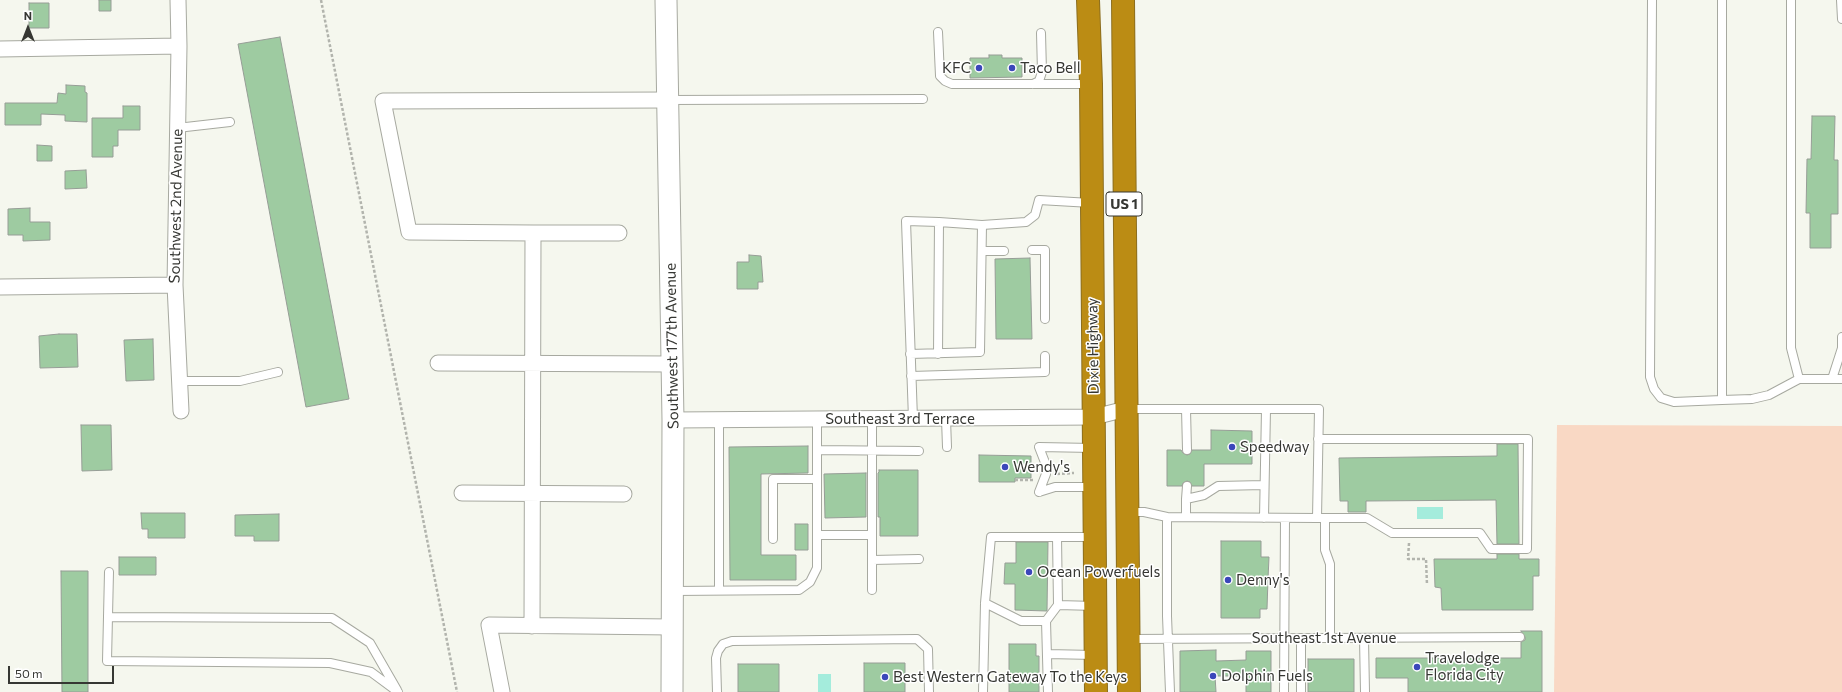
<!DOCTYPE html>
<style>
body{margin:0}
#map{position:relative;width:1842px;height:692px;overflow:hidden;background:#f5f7ee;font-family:Commissioner,sans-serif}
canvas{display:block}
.north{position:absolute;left:8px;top:8px;width:40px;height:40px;-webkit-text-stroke:3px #fff;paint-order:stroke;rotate:0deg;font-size:11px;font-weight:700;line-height:16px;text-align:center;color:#363733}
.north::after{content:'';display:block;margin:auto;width:14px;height:18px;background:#363733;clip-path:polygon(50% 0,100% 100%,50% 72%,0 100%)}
.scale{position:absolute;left:8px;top:666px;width:106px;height:18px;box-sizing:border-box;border:2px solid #363733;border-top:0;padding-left:5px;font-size:12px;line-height:14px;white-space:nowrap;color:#363733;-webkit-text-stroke:3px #fff;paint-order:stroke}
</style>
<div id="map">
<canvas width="1842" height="692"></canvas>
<div class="north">N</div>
<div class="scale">50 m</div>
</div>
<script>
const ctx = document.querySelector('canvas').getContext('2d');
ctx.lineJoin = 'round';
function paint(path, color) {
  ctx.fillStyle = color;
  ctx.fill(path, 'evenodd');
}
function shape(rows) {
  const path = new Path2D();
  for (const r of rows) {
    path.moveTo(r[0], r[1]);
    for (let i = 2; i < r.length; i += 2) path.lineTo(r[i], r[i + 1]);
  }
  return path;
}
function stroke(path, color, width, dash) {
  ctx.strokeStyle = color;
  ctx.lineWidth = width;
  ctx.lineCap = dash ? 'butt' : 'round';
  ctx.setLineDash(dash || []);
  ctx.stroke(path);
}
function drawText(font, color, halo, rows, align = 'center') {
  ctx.font = font + ' Commissioner,sans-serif';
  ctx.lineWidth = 3;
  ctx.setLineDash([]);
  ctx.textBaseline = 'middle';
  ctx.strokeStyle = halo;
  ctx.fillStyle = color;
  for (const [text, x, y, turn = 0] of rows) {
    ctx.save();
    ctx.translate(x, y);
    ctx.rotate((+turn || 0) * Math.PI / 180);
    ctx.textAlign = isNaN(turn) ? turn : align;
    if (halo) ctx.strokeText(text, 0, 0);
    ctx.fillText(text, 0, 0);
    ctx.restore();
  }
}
const green = shape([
 [1557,425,1842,426,1842,692,1554,692]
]);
const water = shape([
 [1417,507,1443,507,1443,519,1417,519],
 [818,674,831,674,831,692,818,692]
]);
const building = shape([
 [99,0,111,0,111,11,99,11,99,0],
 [29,3,49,3,49,28,29,28,29,3],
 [280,37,349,399,306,407,238,44,280,37],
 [989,55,1002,55,1002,58,1022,58,1022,77,970,78,970,58,989,58,989,55],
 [66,85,85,86,85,92,87,93,87,122,65,121,65,115,41,114,41,125,5,125,5,103,57,103,58,93,66,94,66,85],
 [123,106,140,106,140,130,118,130,118,146,113,146,113,157,92,157,92,118,123,118,123,106],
 [1812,116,1835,116,1834,160,1838,160,1838,214,1831,214,1831,248,1810,248,1810,213,1806,213,1807,159,1811,159,1812,116],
 [37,145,52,146,52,161,37,161,37,145],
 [86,170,87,188,65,189,65,171,86,170],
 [30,208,30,222,50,222,50,240,23,241,23,235,8,235,8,209,30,208],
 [749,255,761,256,763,282,758,282,758,289,737,289,737,262,749,262,749,255],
 [1030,258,1032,339,996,339,995,259,1030,258],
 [59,334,77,334,78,367,40,368,39,336,59,334],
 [153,339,154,380,126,381,124,340,153,339],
 [81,425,111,425,112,470,82,471,81,425],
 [1211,430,1252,431,1252,464,1204,464,1204,486,1192,486,1190,482,1187,481,1183,483,1182,486,1167,486,1167,450,1181,450,1183,453,1187,455,1190,454,1192,450,1211,450,1211,430],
 [1497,444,1518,444,1519,544,1497,544,1496,500,1366,501,1366,512,1348,512,1348,501,1340,501,1339,458,1497,456,1497,444],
 [808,446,808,473,761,474,761,555,796,555,796,580,730,580,729,447,808,446],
 [979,455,1031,456,1031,478,1015,478,1015,482,979,482,979,455],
 [879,470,918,470,918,536,880,536,880,517,878,517,878,473,879,472,879,470],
 [866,473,866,517,825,518,824,474,866,473],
 [141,513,185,513,185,538,148,538,148,529,142,529,141,513],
 [279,514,279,541,254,541,254,536,235,536,235,515,279,514],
 [795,524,808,524,808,550,795,550,795,524],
 [1221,541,1261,541,1261,557,1269,557,1268,579,1267,609,1260,609,1260,618,1221,618,1221,541],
 [1016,542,1048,542,1047,611,1015,610,1015,584,1004,584,1005,563,1016,563,1016,542],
 [1497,554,1519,554,1519,559,1539,559,1539,576,1533,576,1533,610,1442,610,1441,588,1435,587,1434,559,1497,559,1497,554],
 [119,557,156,557,156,575,119,575,119,557],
 [61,571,88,571,88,692,62,692,61,571],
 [1521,631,1542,631,1542,692,1408,692,1408,678,1376,678,1376,658,1521,658,1521,642,1525,640,1525,637,1521,631],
 [1009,644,1036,644,1036,656,1039,656,1039,692,1009,692,1009,644],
 [1216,650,1216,661,1246,660,1246,651,1271,651,1271,692,1246,692,1246,676,1215,676,1216,692,1180,692,1180,651,1216,650],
 [1308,659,1354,659,1354,692,1308,692,1308,659],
 [864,663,905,663,905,692,864,692,864,663],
 [738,664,779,664,779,692,738,692,738,664]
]);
const path = shape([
 [321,0,457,692],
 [1057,474,1074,473],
 [1015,480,1034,480],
 [1409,543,1408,559,1426,559,1427,585]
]);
const lane = shape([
 [1652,0,1650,377,1654,389,1661,398,1674,402,1722,400,1722,0],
 [1791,0,1791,348,1799,379,1842,379],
 [1841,0,1842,19],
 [938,32,940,76,945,81,952,84,1091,84],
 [1033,84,1039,81,1042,72,1041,33],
 [668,100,923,99],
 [177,128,230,122],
 [1032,250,1045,250,1045,319],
 [982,251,1004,251],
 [910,354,980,352,982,225],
 [938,354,939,222,982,225,1026,222,1035,215,1039,200,1091,203],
 [911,376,1045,372,1045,356],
 [1832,379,1842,348,1842,337],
 [180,381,240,381,278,372],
 [1722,400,1752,399,1769,395,1799,379],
 [1127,409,1319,409,1317,518,1325,518,1325,550,1330,564,1330,638],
 [1186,409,1187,450],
 [817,419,817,450,919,451],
 [872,419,872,590],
 [913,419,906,221,939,222],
 [946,419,947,447],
 [719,420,719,590],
 [1318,439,1528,439,1527,549,1491,549,1480,533,1392,533,1367,518,1325,518],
 [1039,492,1046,474,1046,465,1039,447,1093,448],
 [1039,492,1055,487,1093,487],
 [1186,499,1187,486],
 [1128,512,1144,512,1167,517],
 [1186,517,1186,499,1204,495,1218,486,1264,485],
 [1264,518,1266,409],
 [817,535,872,535],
 [773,539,773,479,817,479],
 [872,560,919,559],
 [109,572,107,661,330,663,371,672,398,692],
 [673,591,799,590,810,582,817,568,817,450],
 [985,603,1021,621,1046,621,1048,692],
 [1058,605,1095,606],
 [108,617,332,618,370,643,397,690],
 [1046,621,1058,605,1057,537],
 [1301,638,1301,692],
 [1364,638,1365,692],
 [1129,639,1520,637],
 [1047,654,1094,655],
 [717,692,716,658,718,651,723,644,732,641,917,639,928,649,929,692],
 [983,692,985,603,991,537,1094,537],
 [1170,692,1167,616,1167,517,1317,518],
 [1284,692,1285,518]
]);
const street = shape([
 [178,0,179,46,175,285,181,411],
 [0,49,179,46],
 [533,233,619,233],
 [0,287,175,285],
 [438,363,672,364],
 [673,420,1094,417,1126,409],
 [462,493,624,494],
 [532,626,533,233,409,232,383,101,668,100],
 [502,692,489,625,672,627]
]);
const secondary = shape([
 [666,0,673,420,672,692]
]);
const highway = shape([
 [1088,0,1091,84,1096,692],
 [1123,0,1129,692]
]);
const markers = [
 [979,68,4,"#3b47ba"],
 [1012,68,4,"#3b47ba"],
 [1232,447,4,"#3b47ba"],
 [1005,467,4,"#3b47ba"],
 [1029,572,4,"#3b47ba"],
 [1228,580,4,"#3b47ba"],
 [1417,667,4,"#3b47ba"],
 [1213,676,4,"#3b47ba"],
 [885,677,4,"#3b47ba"]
];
const shields = [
 [1124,204,36]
];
const shieldNames = [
 ["US 1",1124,204]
];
const poiNames = [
 ["KFC",971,68,"right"],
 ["Taco Bell",1020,68],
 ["Speedway",1240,447],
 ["Wendy's",1013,467],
 ["Ocean Powerfuels",1037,572],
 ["Denny's",1236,580],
 ["Travelodge",1425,658],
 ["Florida City",1425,675],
 ["Dolphin Fuels",1221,676],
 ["Best Western Gateway To the Keys",893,677]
];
const streetNames = [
 ["Southwest 2nd Avenue",176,206,-89],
 ["Southwest 177th Avenue",672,346,-91],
 ["Dixie Highway",1093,346,-91],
 ["Southeast 3rd Terrace",900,419],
 ["Southeast 1st Avenue",1324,638]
];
paint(green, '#f9d8c4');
paint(water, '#a4ecdc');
paint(building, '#9ecba1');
stroke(building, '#969d96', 1);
stroke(lane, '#a7a9a0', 10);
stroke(street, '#a7a9a0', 17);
stroke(secondary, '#a7a9a0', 23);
stroke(highway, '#8c6e1f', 24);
stroke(path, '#b2b4ad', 2.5, [3, 2]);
stroke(lane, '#fff', 8);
stroke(street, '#fff', 15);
stroke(secondary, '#fff', 21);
stroke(highway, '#bb8c14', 22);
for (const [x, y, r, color] of markers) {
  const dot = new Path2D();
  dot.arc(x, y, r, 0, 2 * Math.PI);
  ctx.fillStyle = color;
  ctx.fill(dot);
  stroke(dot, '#fff', 1.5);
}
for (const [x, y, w] of shields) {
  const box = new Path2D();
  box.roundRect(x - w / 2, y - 12, w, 24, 3);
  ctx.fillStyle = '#fff';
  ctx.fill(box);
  stroke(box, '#363733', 1);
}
drawText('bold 14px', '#363733', null, shieldNames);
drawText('15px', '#363733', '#fff', poiNames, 'left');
drawText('15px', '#363733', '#fff', streetNames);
</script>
